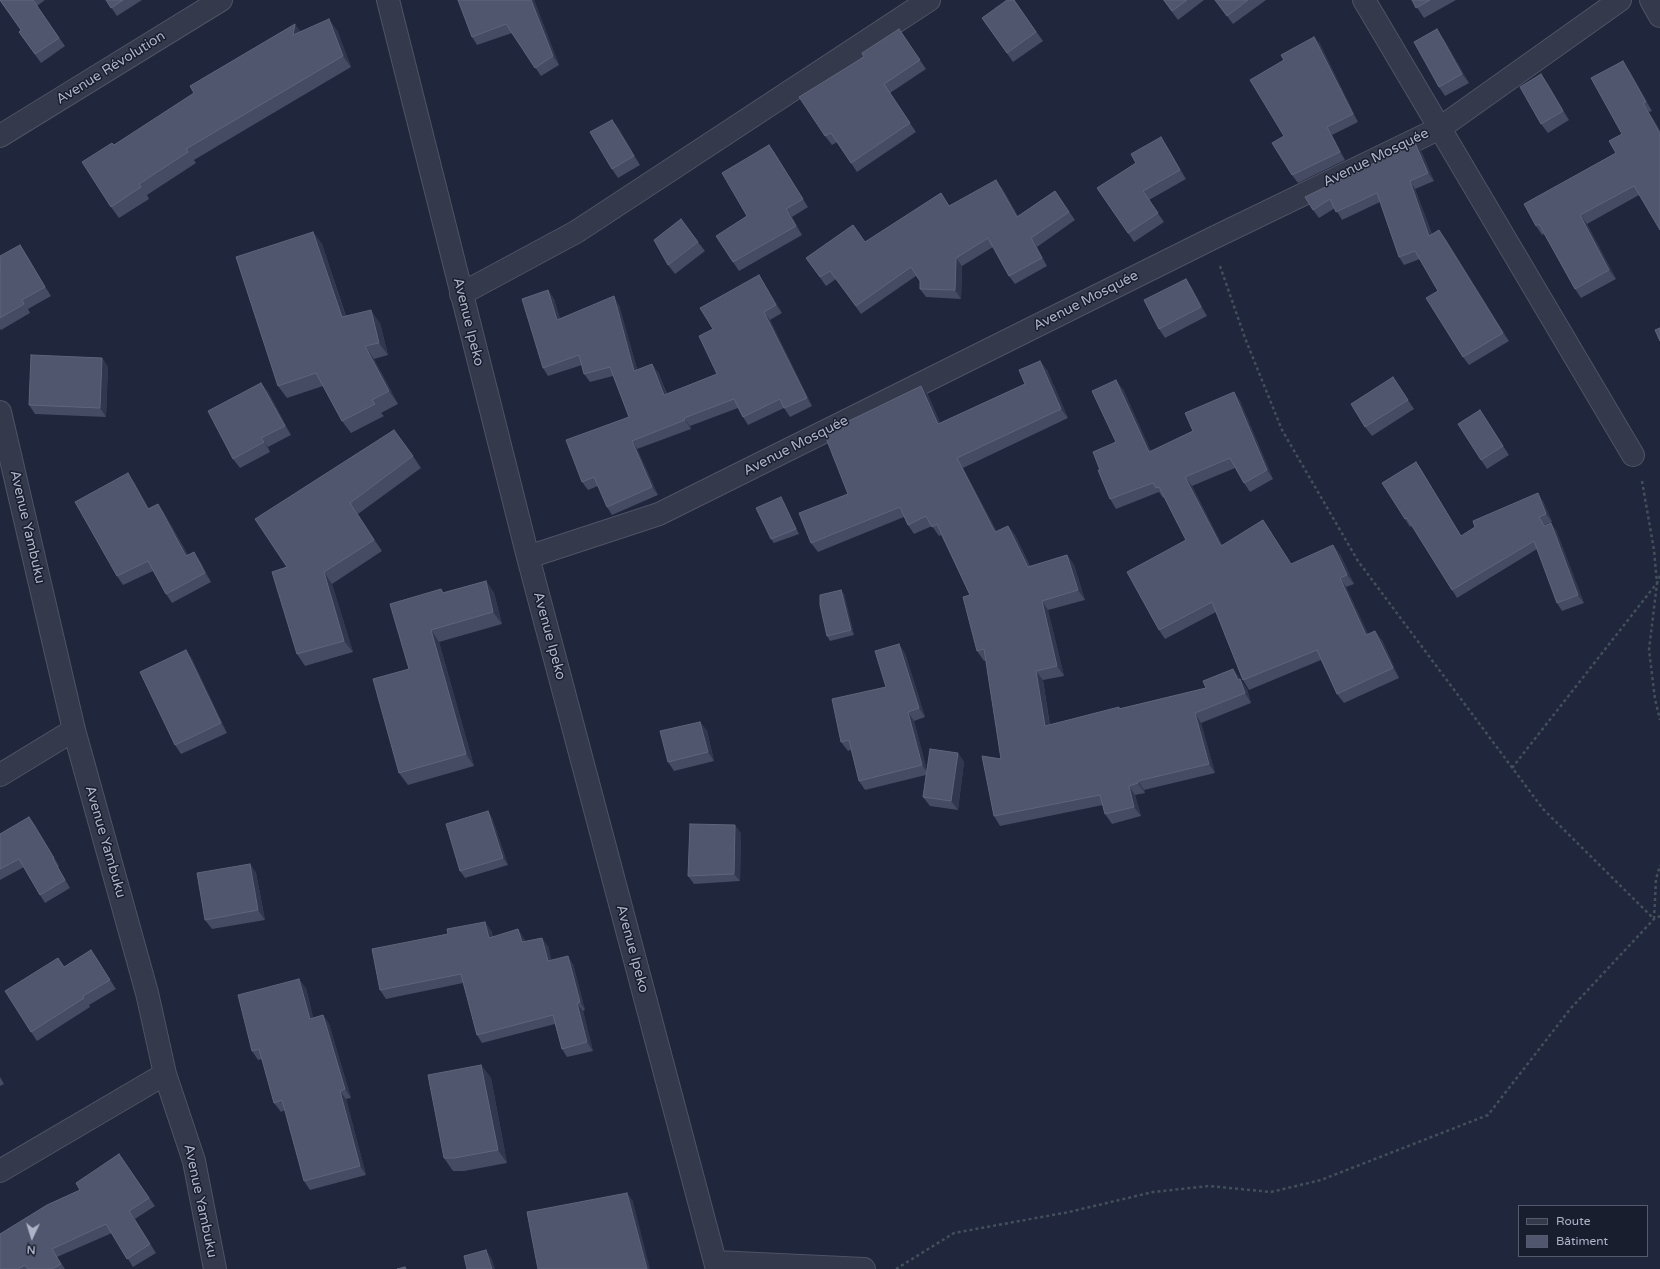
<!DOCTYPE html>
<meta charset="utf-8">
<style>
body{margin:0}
#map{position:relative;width:1660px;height:1269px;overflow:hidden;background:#20263b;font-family:"Varela Round",sans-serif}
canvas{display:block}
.legend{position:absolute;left:1518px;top:1205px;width:130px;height:52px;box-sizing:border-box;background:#191e2f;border:1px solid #555a6c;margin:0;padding:5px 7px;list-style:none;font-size:12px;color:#afb3c7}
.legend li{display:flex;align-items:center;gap:8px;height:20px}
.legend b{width:20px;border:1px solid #555a6c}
.north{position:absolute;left:12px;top:1217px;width:40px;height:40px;-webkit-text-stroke:3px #191e2f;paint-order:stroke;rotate:184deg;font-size:11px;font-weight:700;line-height:16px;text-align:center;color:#afb3c7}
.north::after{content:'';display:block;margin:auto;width:14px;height:18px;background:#afb3c7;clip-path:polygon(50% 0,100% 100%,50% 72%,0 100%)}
</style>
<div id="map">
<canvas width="1660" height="1269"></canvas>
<ul class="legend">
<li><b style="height:5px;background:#34394b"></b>Route</li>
<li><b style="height:11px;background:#50566d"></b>Bâtiment</li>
</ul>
<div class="north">N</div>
</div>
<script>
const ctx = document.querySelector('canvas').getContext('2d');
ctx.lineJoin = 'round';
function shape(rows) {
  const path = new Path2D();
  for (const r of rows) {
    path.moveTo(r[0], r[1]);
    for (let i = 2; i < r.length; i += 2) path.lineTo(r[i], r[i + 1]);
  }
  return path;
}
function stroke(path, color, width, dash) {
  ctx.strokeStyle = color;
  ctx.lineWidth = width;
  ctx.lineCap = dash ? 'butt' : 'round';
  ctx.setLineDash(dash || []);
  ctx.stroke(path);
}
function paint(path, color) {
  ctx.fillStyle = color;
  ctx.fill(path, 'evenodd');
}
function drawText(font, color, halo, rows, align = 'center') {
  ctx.font = font + ' "Varela Round",sans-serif';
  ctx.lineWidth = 3;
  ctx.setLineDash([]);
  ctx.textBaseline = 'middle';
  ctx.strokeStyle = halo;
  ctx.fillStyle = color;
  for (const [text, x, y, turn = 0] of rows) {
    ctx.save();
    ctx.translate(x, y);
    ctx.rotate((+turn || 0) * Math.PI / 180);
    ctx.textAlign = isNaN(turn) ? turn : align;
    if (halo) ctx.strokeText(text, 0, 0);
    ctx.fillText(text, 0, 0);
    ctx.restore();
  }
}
const path = shape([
 [1220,266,1245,338,1282,430,1358,561,1543,809,1654,919],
 [1642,481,1654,550,1657,583,1649,650,1655,699,1660,720],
 [1512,768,1657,583,1660,576],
 [1654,919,1656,879,1660,865],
 [896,1269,954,1233,1069,1212,1153,1192,1209,1186,1271,1192,1321,1180,1488,1115,1571,1008,1654,919,1660,916]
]);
const minor = shape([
 [388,0,528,557,717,1269],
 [1364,0,1633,455],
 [1651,0,1660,16],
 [0,136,221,0],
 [461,294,576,232,929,0],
 [0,412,74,730,147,993,165,1074,194,1161,215,1269],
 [528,557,659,514,1211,239,1440,128,1620,0],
 [0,775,74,730],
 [0,1171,165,1074],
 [716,1262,864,1269]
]);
const wall = shape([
 [0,0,45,0,37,6,65,46,41,63,19,32,21,30,0,1],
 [106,0,142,0,117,16],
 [458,0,534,0,559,65,541,76,512,33,477,45,472,37],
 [1014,0,1043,41,1013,62,982,18],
 [1163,0,1204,0,1178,20],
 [1215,0,1266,0,1233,24],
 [1412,0,1456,0,1424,18],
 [899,29,926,69,890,93,916,132,857,172,837,142,832,145,825,136,864,57],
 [337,30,351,67,194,160,196,163,147,195,149,199,119,218,111,207,114,145,300,32],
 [1314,37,1320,44,1358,122,1332,135,1345,160,1298,183,1292,175,1284,136,1284,60],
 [1443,38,1469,83,1445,96,1439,87],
 [1629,70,1652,111,1649,112,1639,195,1587,224,1616,279,1581,298,1575,289,1544,234,1542,235,1536,226,1616,153,1622,134],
 [1541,74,1548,84,1569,120,1548,133,1541,124],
 [612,120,619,129,640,165,618,178,612,169],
 [1415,143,1421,151,1434,181,1415,189,1432,234,1445,238,1509,341,1469,365,1463,357,1438,291,1420,259,1404,265,1399,257,1380,202,1342,220,1335,208,1319,218,1313,210],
 [769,145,775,153,808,207,792,217,802,235,739,271,733,262],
 [1167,146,1186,179,1149,200,1164,222,1134,242,1097,188],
 [1002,188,1018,216,1055,191,1075,220,1037,247,1047,266,1015,284,1009,276,993,247,962,266,961,299,926,297,920,289,920,281,916,276,861,314,836,279,826,286,806,258,865,242,949,206],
 [313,232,322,244,346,316,380,323,388,355,374,359,398,404,381,413,384,416,351,433,342,421,323,386,287,398,278,386],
 [698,242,705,251,675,274,668,265],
 [20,245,26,254,51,296,28,309,30,313,1,330,0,329,0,270,1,270],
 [1186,279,1192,288,1207,316,1165,338,1159,329],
 [764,283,782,313,770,320,812,406,790,417,784,408,748,425,743,417,738,408,690,426,691,429,637,449,658,495,612,515,607,507,598,486,588,490,582,482,629,417,613,376,590,382,584,374,582,365,548,376,543,368,548,290,554,299,560,319,619,305,637,369,658,372,667,394,717,374,713,329],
 [102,358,108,367,106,417,35,414,29,405],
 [1040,361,1047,370,1068,418,963,468,997,532,1008,526,1015,535,1030,566,1067,555,1074,565,1085,600,1048,610,1064,676,1043,680,1050,725,1206,688,1233,669,1247,689,1251,703,1201,723,1215,773,1144,790,1145,793,1135,795,1141,816,1112,824,1105,814,1103,805,1000,826,994,816,1001,759,986,660,984,661,977,651,970,595,941,535,939,536,932,526,914,534,908,525,904,517,818,552,811,543,848,494,921,386,928,395,940,423,1025,384],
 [261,383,268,392,291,435,268,447,270,452,240,468,233,459],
 [1399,386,1414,409,1372,436,1365,427],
 [1123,389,1151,452,1193,431,1234,392,1240,401,1273,479,1250,492,1244,483,1235,468,1192,486,1222,545,1269,530,1291,564,1340,554,1354,584,1346,587,1368,634,1382,640,1399,678,1344,703,1337,694,1321,660,1249,690,1243,680,1216,612,1165,639,1159,630,1186,540,1164,497,1163,498,1159,492,1116,509,1110,499,1100,470,1116,442],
 [1486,419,1509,455,1487,469,1481,460],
 [413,456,421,468,358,514,382,551,332,584,353,652,305,666,297,654,287,567,255,519],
 [1416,462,1421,469,1461,536,1543,501,1552,522,1544,525,1556,530,1584,603,1562,611,1557,603,1537,549,1457,598,1412,525,1410,527,1405,519],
 [134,482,149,509,158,504,164,513,188,555,200,561,211,582,172,603,166,594,153,571,123,585,117,576],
 [784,502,799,534,774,543,771,539],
 [486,581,494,593,502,624,439,642,474,766,408,785,399,773,409,669,444,592],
 [841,590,844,594,854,635,830,641,827,636],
 [186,650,192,659,227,733,181,754,175,745],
 [905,653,925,717,914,721,927,771,958,753,964,762,958,810,930,806,923,797,926,775,865,790,859,781,851,750,848,751,841,742,886,687],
 [700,722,707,731,714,761,674,771,668,762],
 [488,811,492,818,508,865,465,878,460,871],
 [29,817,35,825,59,866,58,867,70,888,45,903,40,895,24,867,0,880,0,834],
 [741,833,740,881,694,884,688,876],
 [250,864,256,873,265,920,212,929,205,920],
 [491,930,493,937,524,938,525,942,548,946,551,960,573,964,585,1010,583,1011,593,1051,567,1057,562,1049,555,1024,482,1043,477,1035,463,983,386,999,380,990],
 [91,950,116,989,89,1005,90,1007,37,1041,31,1032,64,967],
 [306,988,313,1018,323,1015,329,1024,351,1098,346,1099,366,1175,310,1190,304,1181,285,1110,281,1112,274,1103,262,1059,258,1060,252,1051],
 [481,1065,491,1078,507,1163,464,1171,453,1171,444,1158],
 [0,1077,4,1084,0,1086],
 [119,1154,155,1206,135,1219,156,1253,133,1267,112,1233,57,1257,65,1269,0,1269,80,1190]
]);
const shadedWall = shape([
 [531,0,534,0,559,65,553,56],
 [329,19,337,30,351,67,343,56],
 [295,24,303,35,293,35],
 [1437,29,1443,38,1469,83,1462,74],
 [1314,37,1320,44,1358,122,1353,114],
 [1623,61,1629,70,1652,111,1646,102],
 [1541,74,1548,84,1569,120,1563,111],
 [1643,103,1649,112,1660,130,1660,133],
 [612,120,619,129,640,165,634,156],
 [1327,127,1332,135,1345,160,1340,152],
 [1161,137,1167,146,1186,179,1180,170],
 [1415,143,1421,151,1434,181,1428,173],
 [769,145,775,153,808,207,803,199],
 [996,180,1002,188,1023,225,1017,217],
 [1410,181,1415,189,1435,243,1429,236],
 [786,209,792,217,802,235,796,226],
 [1580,215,1587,224,1616,279,1609,270],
 [1439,230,1445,238,1509,341,1503,333],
 [313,232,322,244,350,330,342,317],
 [1031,238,1037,247,1047,266,1042,258],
 [20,245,26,254,51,296,45,287],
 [956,258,962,266,961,299,955,290],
 [759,275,764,283,782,313,776,305],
 [1186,279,1192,288,1207,316,1201,307],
 [548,290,554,299,563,328,557,320],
 [614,296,619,305,640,379,634,371],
 [371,310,380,323,388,355,379,343],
 [764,312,770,320,812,406,807,398],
 [365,346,374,359,398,404,389,391],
 [102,358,108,367,106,417,100,408],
 [1040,361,1047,370,1068,418,1061,409],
 [652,364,658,372,670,404,664,395],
 [1116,380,1123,389,1156,462,1149,452],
 [261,383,268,392,291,435,285,426],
 [921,386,928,395,945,434,938,424],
 [1234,392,1240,401,1273,479,1267,470],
 [684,418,690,426,691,429,685,420],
 [261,438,268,447,270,452,264,442],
 [632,441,637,449,658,495,652,487],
 [957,458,963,468,1002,542,995,532],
 [1416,462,1421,469,1466,544,1461,536],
 [128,473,134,482,154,518,148,509],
 [1185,477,1192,486,1227,556,1221,546],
 [1538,493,1543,501,1552,522,1546,514],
 [781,497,784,502,799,534,796,529],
 [350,503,358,514,382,551,374,540],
 [158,504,164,513,193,565,186,556],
 [1263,520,1269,530,1297,574,1291,564],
 [1551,523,1556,530,1584,603,1578,595],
 [1008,526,1015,535,1034,576,1028,567],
 [1333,545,1340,554,1354,584,1347,575],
 [194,552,200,561,211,582,205,573],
 [1067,555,1074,565,1085,600,1078,590],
 [324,572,332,584,353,652,344,641],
 [1340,578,1346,587,1373,644,1366,635],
 [486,581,494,593,502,624,493,612],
 [841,590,844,594,854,635,851,630],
 [1042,601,1048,610,1064,676,1057,666],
 [431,630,439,642,474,766,466,754],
 [1375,631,1382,640,1399,678,1393,668],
 [899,644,905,653,925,717,919,708],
 [186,650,192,659,227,733,221,723],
 [1233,669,1247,689,1251,703,1245,693,1238,680],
 [1036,671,1043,680,1051,736,1045,726],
 [908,712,914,721,928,774,922,765],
 [1195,713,1201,723,1215,773,1209,764],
 [700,722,707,731,714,761,708,752],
 [958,753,964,762,958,810,951,801],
 [1138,781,1144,790,1145,793,1138,783],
 [1129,786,1135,795,1141,816,1134,807],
 [488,811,492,818,508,865,503,858],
 [29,817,35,825,59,866,54,858],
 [735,825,741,833,740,881,734,874],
 [250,864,256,873,265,920,258,910],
 [485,922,491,930,494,946,489,938],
 [518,929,524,938,528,951,522,942],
 [542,938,548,946,554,970,548,961],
 [91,950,97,958,116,989,110,980],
 [568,956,573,964,585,1010,580,1002],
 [299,979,306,988,316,1028,310,1019],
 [577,1003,583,1011,593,1051,587,1042],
 [323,1015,329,1024,351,1098,345,1089],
 [481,1065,491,1078,507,1163,498,1150],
 [340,1091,346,1099,366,1175,360,1166],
 [627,1193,633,1201,650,1269,647,1269],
 [129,1211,135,1219,156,1253,150,1244],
 [486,1250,492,1259,495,1269,492,1269]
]);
const building = shape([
 [0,0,33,0,59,38,35,54,19,32,21,30,0,0],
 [106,0,123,0,111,8,106,0],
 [458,0,531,0,553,56,535,68,506,24,472,37,458,0],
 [1007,0,1014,0,1036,32,1007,53,982,18,1007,0],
 [1164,0,1187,0,1172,11,1164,0],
 [1215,0,1248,0,1227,16,1215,0],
 [1412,0,1430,0,1416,8,1412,0],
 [329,19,343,56,186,149,188,152,139,184,141,187,111,207,82,162,112,143,114,145,194,93,190,86,295,24,293,35,329,19],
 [899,29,920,60,884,84,910,123,851,163,831,133,825,136,799,97,864,57,862,53,899,29],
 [1437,29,1462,74,1439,87,1414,42,1437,29],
 [1314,37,1353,114,1327,127,1340,152,1292,175,1272,143,1284,136,1250,80,1284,60,1281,55,1314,37],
 [1623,61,1646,102,1643,103,1660,133,1660,230,1634,186,1580,215,1609,270,1575,289,1539,224,1536,226,1524,204,1616,153,1609,141,1622,134,1591,78,1623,61],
 [1541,74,1563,111,1541,124,1520,87,1541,74],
 [612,120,634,156,612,169,590,132,612,120],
 [1161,137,1180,170,1143,191,1158,213,1128,233,1097,188,1136,163,1131,154,1161,137],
 [1415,143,1428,173,1410,181,1429,236,1439,230,1503,333,1463,357,1426,298,1438,291,1415,251,1399,257,1377,193,1336,212,1330,199,1313,210,1305,197,1415,143],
 [769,145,803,199,786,209,796,226,733,262,716,236,747,216,722,173,769,145],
 [996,180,1017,217,1055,191,1069,212,1031,238,1042,258,1009,276,988,238,956,258,955,290,920,289,920,281,911,267,856,306,830,271,820,277,806,258,853,225,865,242,941,193,949,206,996,180],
 [681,219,698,242,668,265,654,240,681,219],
 [313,232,342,317,371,310,379,343,365,346,389,391,372,400,375,404,342,421,316,373,278,386,236,257,313,232],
 [20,245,45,287,22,300,24,304,0,318,0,270,1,270,0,267,0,256,20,245],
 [759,275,776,305,764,312,807,398,784,408,780,399,743,417,734,399,684,418,685,420,632,441,652,487,607,507,594,477,582,482,566,440,629,417,610,367,584,374,579,355,543,368,522,299,548,290,557,320,614,296,634,371,652,364,664,395,717,374,699,336,713,329,700,308,759,275],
 [1186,279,1201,307,1159,329,1144,300,1186,279],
 [1660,328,1660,341,1655,330,1660,328],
 [31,355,102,358,100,408,29,405,31,355],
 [1040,361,1061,409,957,458,995,532,1008,526,1028,567,1067,555,1078,590,1042,601,1057,666,1036,671,1045,726,1119,707,1119,709,1206,688,1203,681,1233,669,1238,680,1240,679,1245,693,1195,713,1209,764,1138,781,1138,783,1129,786,1134,807,1105,814,1100,795,994,816,982,756,1001,759,984,649,977,651,963,597,970,595,937,524,932,527,926,516,908,525,900,507,811,543,799,513,848,494,824,433,921,386,938,424,1025,384,1019,370,1040,361],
 [1393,377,1408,400,1365,427,1351,404,1393,377],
 [1116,380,1149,452,1193,431,1185,413,1234,392,1267,470,1244,483,1230,458,1185,477,1221,546,1263,520,1291,564,1333,545,1347,575,1340,578,1366,635,1375,631,1393,668,1337,694,1317,650,1243,680,1212,602,1159,630,1127,572,1186,540,1159,487,1156,488,1153,483,1110,499,1098,470,1100,470,1093,452,1116,442,1092,391,1116,380],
 [261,383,285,426,261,438,264,442,233,459,208,411,261,383],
 [1480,410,1503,446,1481,460,1458,424,1480,410],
 [394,430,413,456,350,503,374,540,324,572,344,641,297,654,272,572,287,567,255,519,394,430],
 [1416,462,1461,536,1475,527,1473,521,1538,493,1546,514,1539,517,1544,526,1551,523,1578,595,1557,603,1534,541,1452,590,1407,518,1405,519,1382,483,1416,462],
 [128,473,148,509,158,504,186,556,194,552,205,573,166,594,148,561,117,576,75,502,128,473],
 [781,497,796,529,771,539,756,508,781,497],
 [486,581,493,612,431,630,466,754,399,773,373,679,409,669,390,604,441,589,443,593,486,581],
 [841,590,851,630,827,636,820,605,820,595,841,590],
 [899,644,919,708,908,712,922,765,859,781,849,740,841,742,832,699,886,687,875,651,899,644],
 [186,650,221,723,175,745,140,672,186,650],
 [700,722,708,752,668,762,660,731,700,722],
 [930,749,958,753,951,801,923,797,930,749],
 [488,811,503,858,460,871,446,824,488,811],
 [29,817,54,858,53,859,65,880,40,895,19,859,0,869,0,834,29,817],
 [690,824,735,825,734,874,688,876,690,824],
 [250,864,258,910,205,920,197,873,250,864],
 [485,922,489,938,518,929,522,942,542,938,548,961,568,956,580,1002,577,1003,587,1042,562,1049,553,1015,477,1035,461,974,380,990,372,949,448,934,447,929,485,922],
 [91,950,110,980,83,996,84,998,31,1032,5,991,58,958,64,967,91,950],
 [299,979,310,1019,323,1015,345,1089,340,1091,360,1166,304,1181,282,1100,274,1103,259,1049,252,1051,238,995,299,979],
 [481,1065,498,1150,454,1158,444,1158,428,1075,481,1065],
 [119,1154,149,1198,129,1211,150,1244,127,1259,106,1224,52,1249,61,1264,52,1269,28,1269,25,1265,18,1269,0,1269,0,1234,47,1205,80,1190,76,1183,119,1154],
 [627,1193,647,1269,538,1269,527,1212,627,1193],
 [486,1250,492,1269,467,1269,464,1256,486,1250],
 [405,1267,406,1269,397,1269,405,1267]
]);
const streetNames = [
 ["Avenue Révolution",111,68,-32],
 ["Avenue Mosquée",1376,158,-26],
 ["Avenue Mosquée",1086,301,-27],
 ["Avenue Ipeko",468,322,76],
 ["Avenue Mosquée",796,446,-27],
 ["Avenue Yambuku",27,527,77],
 ["Avenue Ipeko",549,636,75],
 ["Avenue Yambuku",105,842,74],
 ["Avenue Ipeko",632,949,75],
 ["Avenue Yambuku",200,1201,78]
];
stroke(minor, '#4f5365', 24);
stroke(path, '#405159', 2.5, [3, 3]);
stroke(minor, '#34394b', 22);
paint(wall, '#444b63');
paint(shadedWall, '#31374e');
paint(building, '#50566d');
stroke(building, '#5e657b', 1);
drawText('14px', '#afb3c7', '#191e2f', streetNames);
</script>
